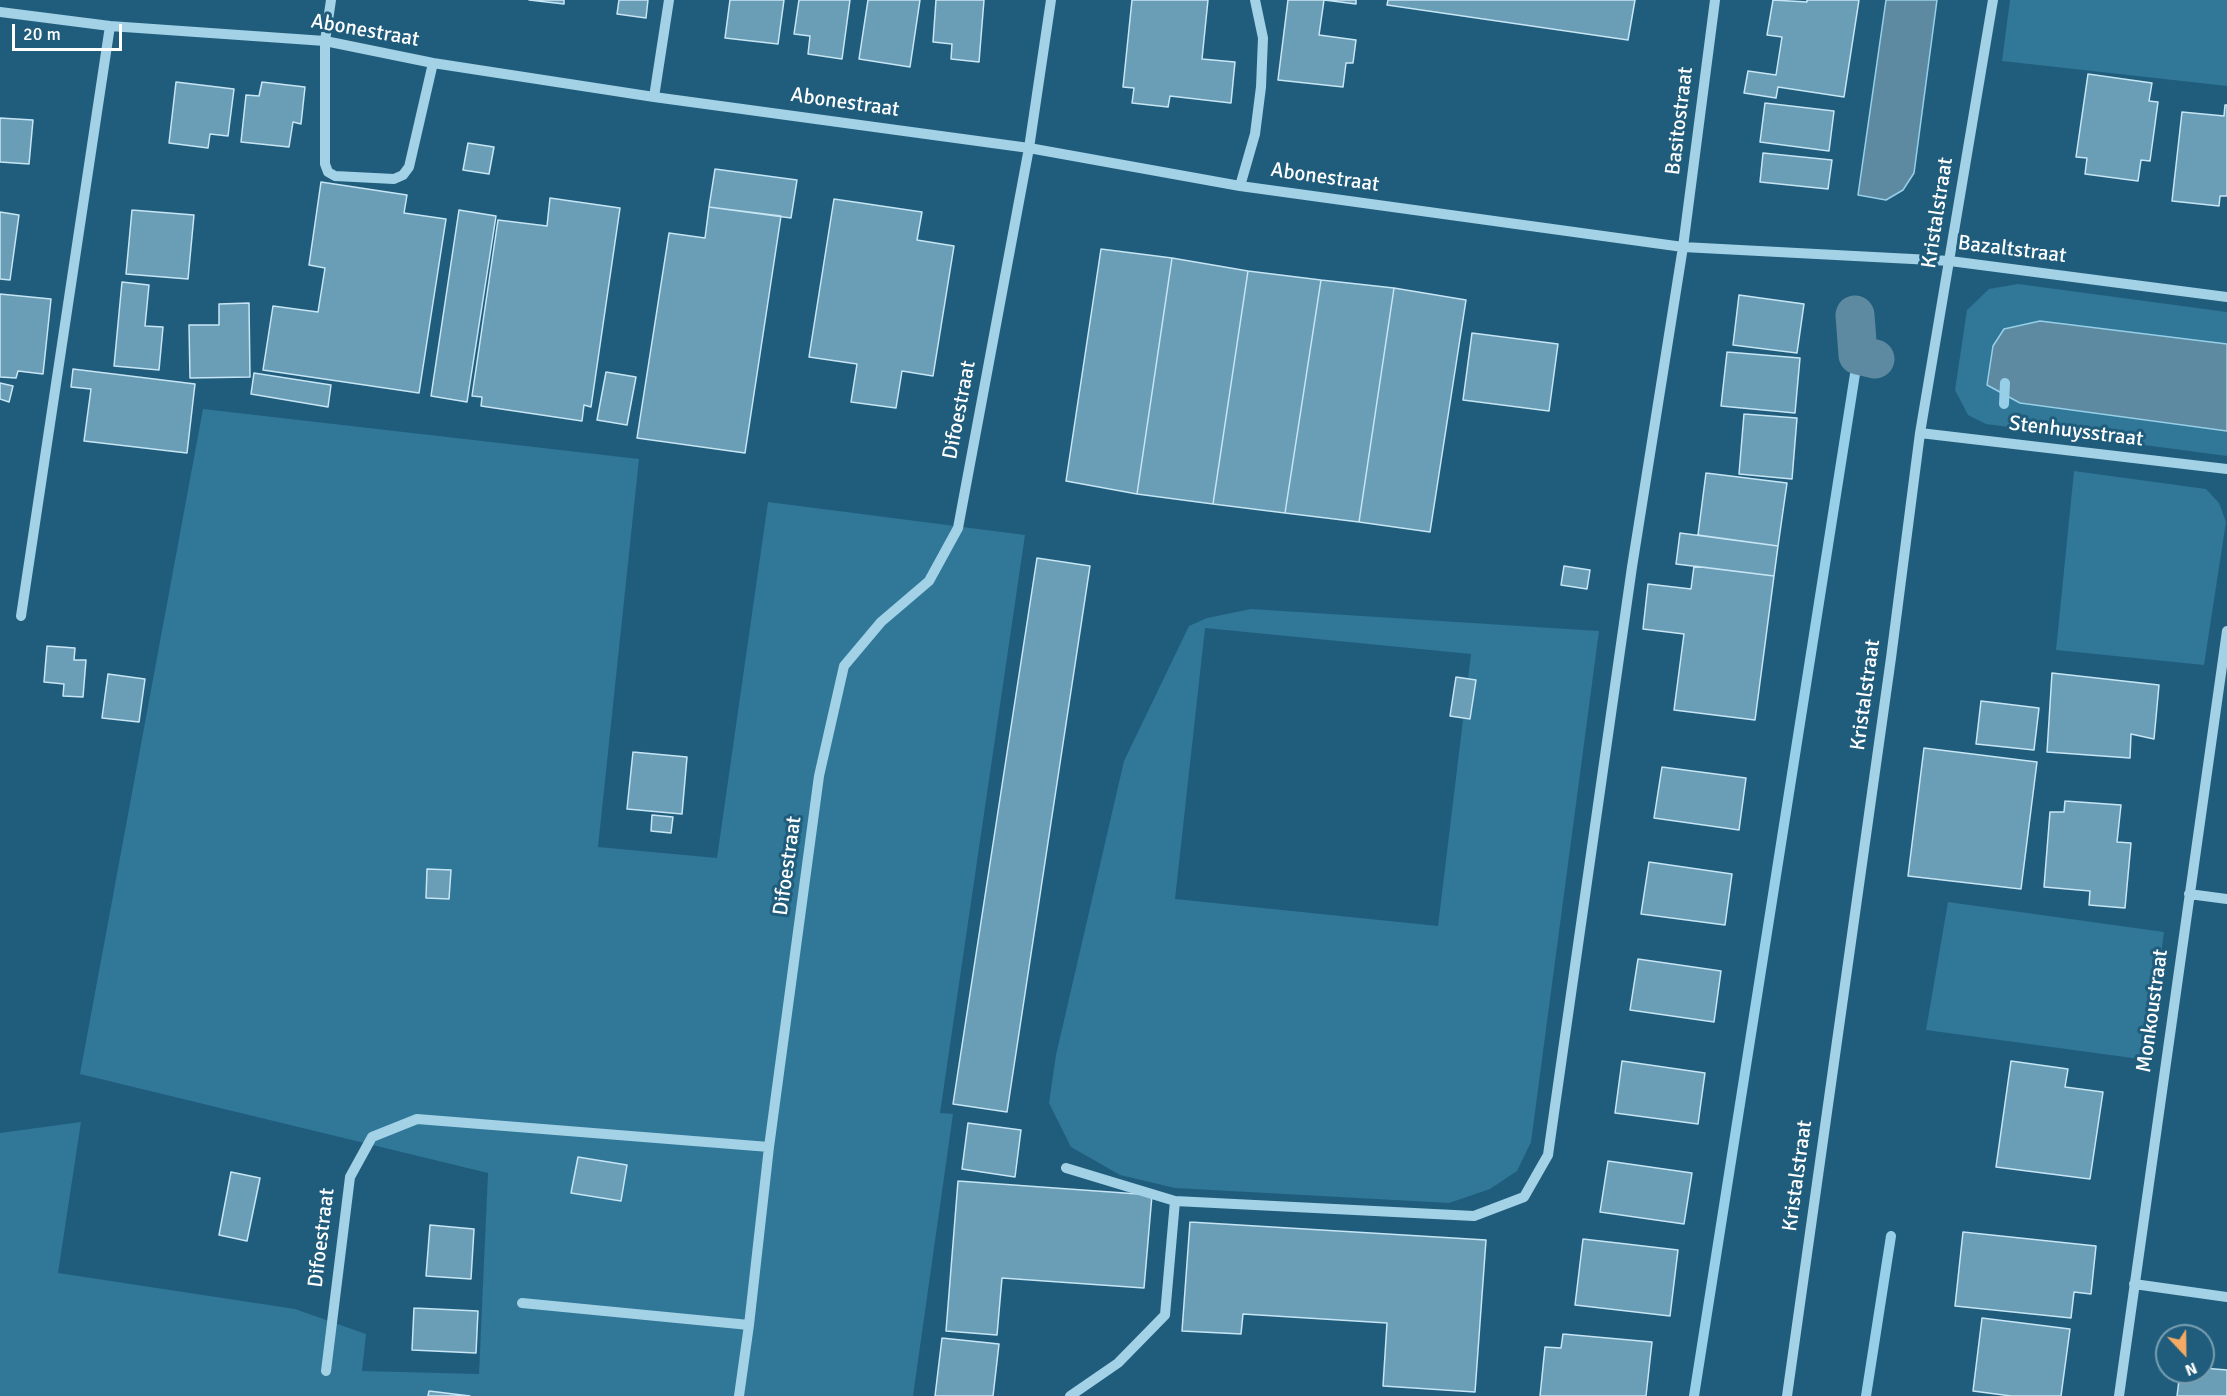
<!DOCTYPE html>
<style>
body{margin:0}
#map{position:relative;width:2227px;height:1396px;overflow:hidden;background:#205d7c;font-family:Signika,sans-serif}
canvas{display:block}
.north{position:absolute;left:2155px;top:1324px;width:60px;height:60px;box-sizing:border-box;background:#205d7c;border:2px solid #799eb0;border-radius:50%;rotate:158deg;font-size:16px;font-weight:700;line-height:24px;text-align:center;color:#fff}
.north::after{content:'';display:block;margin:auto;width:21px;height:27px;background:#f3aa64;clip-path:polygon(50% 0,100% 100%,50% 72%,0 100%)}
.scale{position:absolute;left:12px;top:24px;width:110px;height:27px;box-sizing:border-box;border:3px solid #fff;border-top:0;padding-left:8px;font-size:18px;line-height:21px;white-space:nowrap;color:#fff;-webkit-text-stroke:4px #205d7c;paint-order:stroke}
</style>
<div id="map">
<canvas width="2227" height="1396"></canvas>
<div class="north">N</div>
<div class="scale">20 m</div>
</div>
<script>
const ctx = document.querySelector('canvas').getContext('2d');
ctx.lineJoin = 'round';
function paint(path, color) {
  ctx.fillStyle = color;
  ctx.fill(path, 'evenodd');
}
function shape(rows) {
  const path = new Path2D();
  for (const r of rows) {
    path.moveTo(r[0], r[1]);
    for (let i = 2; i < r.length; i += 2) path.lineTo(r[i], r[i + 1]);
  }
  return path;
}
function stroke(path, color, width, dash) {
  ctx.strokeStyle = color;
  ctx.lineWidth = width;
  ctx.lineCap = dash ? 'butt' : 'round';
  ctx.setLineDash(dash || []);
  ctx.stroke(path);
}
function drawText(font, color, halo, rows, align = 'center') {
  ctx.font = font + ' Signika,sans-serif';
  ctx.lineWidth = 6;
  ctx.setLineDash([]);
  ctx.textBaseline = 'middle';
  ctx.strokeStyle = halo;
  ctx.fillStyle = color;
  for (const [text, x, y, turn = 0] of rows) {
    ctx.save();
    ctx.translate(x, y);
    ctx.rotate((+turn || 0) * Math.PI / 180);
    ctx.textAlign = isNaN(turn) ? turn : align;
    if (halo) ctx.strokeText(text, 0, 0);
    ctx.fillText(text, 0, 0);
    ctx.restore();
  }
}
const green = shape([
 [2010,0,2227,0,2227,86,2002,61],
 [2018,284,2227,312,2227,344,2040,321,2020,403,2227,431,2227,456,1986,424,1968,415,1955,390,1967,310,1989,289],
 [203,409,639,459,598,847,717,858,768,502,1025,535,940,1113,953,1114,913,1396,0,1396,0,1133,81,1122,58,1273,295,1309,366,1334,362,1371,479,1374,488,1173,80,1074],
 [2074,471,2206,489,2219,503,2226,522,2204,665,2056,650],
 [1251,609,1599,631,1531,1142,1517,1171,1490,1189,1449,1203,1175,1188,1120,1175,1071,1147,1049,1103,1056,1055,1124,761,1189,626,1207,618],
 [1205,628,1471,654,1438,926,1175,899],
 [1948,902,2164,932,2147,1060,1926,1030]
]);
const water = shape([
 [1886,0,1937,0,1914,173,1903,190,1886,200,1858,195,1886,0],
 [2040,321,2227,344,2227,431,2020,403,1987,385,1993,346,2004,329,2040,321]
]);
const stream = shape([
 [2004,404,2005,383],
 [1694,1396,1858,355],
 [1866,1396,1891,1236]
]);
const canal = shape([
 [1855,315,1858,355,1875,359]
]);
const building = shape([
 [529,0,564,0,564,4,529,0],
 [619,0,648,0,646,18,617,14,619,0],
 [730,0,784,0,778,44,725,38,730,0],
 [799,0,850,0,842,59,808,54,810,36,794,34,799,0],
 [868,0,920,0,910,67,859,59,868,0],
 [936,0,984,0,979,62,951,59,952,44,933,42,936,0],
 [1132,0,1208,0,1202,59,1235,62,1231,103,1170,96,1168,107,1132,103,1134,88,1123,87,1132,0],
 [1288,0,1356,0,1356,4,1324,0,1319,35,1356,40,1353,63,1346,63,1343,87,1278,80,1288,0],
 [1388,0,1635,0,1628,40,1387,5,1388,0],
 [1773,0,1807,2,1807,0,1859,0,1844,97,1778,87,1776,98,1744,93,1748,71,1776,75,1782,37,1767,35,1773,0],
 [2088,74,2152,83,2149,101,2158,102,2150,161,2141,160,2138,181,2085,174,2087,158,2076,157,2088,74],
 [176,82,234,89,228,136,210,134,208,148,169,143,176,82],
 [262,82,305,87,301,124,293,122,289,147,241,142,246,95,259,96,262,82],
 [1765,103,1834,111,1829,151,1760,142,1765,103],
 [2225,105,2227,105,2227,196,2220,196,2219,206,2172,201,2182,112,2224,116,2225,105],
 [0,118,33,120,29,164,0,162,0,118],
 [468,143,494,147,489,174,463,170,468,143],
 [1763,153,1832,160,1828,189,1760,182,1763,153],
 [715,169,797,180,791,218,709,207,715,169],
 [321,182,407,195,404,213,446,219,419,393,263,370,273,306,318,312,325,268,309,265,321,182],
 [550,198,620,208,591,407,584,405,582,421,481,406,482,397,472,396,498,220,547,226,550,198],
 [834,199,922,212,917,240,954,246,933,376,902,371,896,408,851,402,857,364,809,357,834,199],
 [709,207,781,216,745,453,637,438,669,233,705,238,709,207],
 [132,210,194,215,188,279,126,274,132,210],
 [459,210,496,216,467,402,431,396,459,210],
 [0,212,19,215,10,280,0,279,0,212],
 [1101,249,1172,258,1137,494,1066,481,1101,249],
 [1172,258,1248,271,1213,504,1137,494,1172,258],
 [1248,271,1321,280,1285,513,1213,504,1248,271],
 [1321,280,1394,288,1359,522,1285,513,1321,280],
 [122,282,149,285,145,326,163,327,159,370,114,366,122,282],
 [1394,288,1466,300,1430,532,1359,522,1394,288],
 [0,294,51,299,43,374,18,371,16,378,0,377,0,294],
 [1739,295,1804,304,1797,353,1733,345,1739,295],
 [249,303,250,377,190,378,189,325,219,325,219,304,249,303],
 [1472,333,1558,344,1549,411,1463,400,1472,333],
 [1727,352,1800,358,1795,413,1721,406,1727,352],
 [73,369,195,384,187,453,84,441,91,389,71,387,73,369],
 [606,372,636,377,627,425,597,420,606,372],
 [254,373,331,385,328,407,251,394,254,373],
 [0,383,13,386,9,402,0,399,0,383],
 [1744,414,1797,418,1792,479,1739,474,1744,414],
 [1706,473,1787,483,1778,546,1698,535,1706,473],
 [1680,533,1778,546,1774,576,1676,564,1680,533],
 [1037,558,1090,566,1007,1112,953,1104,1037,558],
 [1564,566,1590,570,1587,589,1561,585,1564,566],
 [1694,566,1774,576,1755,720,1674,710,1684,634,1643,629,1648,584,1691,589,1694,566],
 [47,646,75,648,74,660,86,660,83,697,63,696,64,684,44,682,47,646],
 [2052,673,2159,685,2154,739,2131,734,2130,758,2047,752,2052,673],
 [108,674,145,679,139,722,102,718,108,674],
 [1456,677,1476,680,1470,719,1450,716,1456,677],
 [1981,701,2039,708,2034,750,1976,744,1981,701],
 [1924,748,2037,762,2021,889,1908,876,1924,748],
 [633,752,687,757,682,814,627,809,633,752],
 [1662,767,1746,778,1739,830,1654,818,1662,767],
 [2065,801,2121,805,2117,842,2131,843,2125,908,2089,905,2090,891,2044,887,2050,812,2064,812,2065,801],
 [652,815,673,817,671,833,651,831,652,815],
 [1649,862,1732,874,1725,925,1641,914,1649,862],
 [427,869,451,870,449,899,426,898,427,869],
 [1638,959,1721,971,1714,1022,1630,1010,1638,959],
 [1622,1061,1705,1073,1698,1124,1615,1113,1622,1061],
 [2011,1061,2068,1069,2065,1087,2103,1092,2090,1179,1996,1167,2011,1061],
 [968,1123,1021,1130,1015,1177,962,1169,968,1123],
 [578,1157,627,1165,621,1201,571,1193,578,1157],
 [1608,1161,1692,1173,1684,1224,1600,1212,1608,1161],
 [231,1172,260,1178,247,1241,219,1235,231,1172],
 [958,1181,1152,1195,1144,1288,1002,1278,997,1335,946,1331,958,1181],
 [1190,1222,1486,1240,1475,1392,1383,1386,1387,1323,1243,1314,1241,1334,1182,1331,1190,1222],
 [430,1225,474,1229,471,1279,426,1276,430,1225],
 [1963,1232,2096,1246,2091,1294,2074,1292,2071,1318,1955,1306,1963,1232],
 [1583,1239,1678,1250,1670,1316,1575,1305,1583,1239],
 [414,1308,478,1311,476,1353,412,1350,414,1308],
 [1982,1318,2070,1329,2061,1396,2011,1396,1973,1391,1982,1318],
 [1563,1334,1652,1342,1646,1396,1540,1396,1545,1347,1561,1348,1563,1334],
 [942,1338,999,1344,993,1396,935,1396,942,1338],
 [2203,1368,2227,1370,2227,1396,2177,1396,2180,1372,2203,1372,2203,1368],
 [429,1391,470,1396,428,1396,429,1391]
]);
const minor = shape([
 [331,0,325,41,325,164,328,172,335,176,394,179,403,175,409,167,433,63],
 [0,12,110,26,325,41,433,63,654,97,1029,148,1240,186,1683,247,1950,261,2227,297],
 [654,97,669,0],
 [1240,186,1255,134,1261,87,1263,38,1255,0],
 [1920,433,2227,469],
 [21,616,110,26],
 [2189,894,2227,899],
 [1066,1168,1175,1201,1474,1216,1524,1197,1548,1155,1632,567,1683,247,1715,0],
 [2134,1284,2227,1297],
 [522,1303,749,1325,769,1147],
 [326,1371,350,1177,372,1137,417,1119,769,1147,819,776,844,666,881,622,929,581,958,528,1029,148,1051,0],
 [739,1396,749,1325],
 [1070,1396,1118,1363,1165,1315,1175,1201],
 [1787,1396,1891,658,1920,433,1993,0],
 [2119,1396,2227,631]
]);
const streetNames = [
 ["Abonestraat",365,31,10],
 ["Abonestraat",845,103,8],
 ["Basitostraat",1680,121,-83],
 ["Abonestraat",1325,178,8],
 ["Kristalstraat",1938,213,-81],
 ["Bazaltstraat",2012,250,7],
 ["Difoestraat",960,410,-79],
 ["Stenhuysstraat",2076,432,7],
 ["Kristalstraat",1866,695,-82],
 ["Difoestraat",788,866,-82],
 ["Monkoustraat",2153,1011,-82],
 ["Kristalstraat",1798,1176,-82],
 ["Difoestraat",322,1238,-83]
];
paint(green, '#307798');
paint(water, '#5d8aa0');
stroke(water, '#97cfe8', 1.5);
stroke(stream, '#97cfe8', 10);
stroke(canal, '#5d8aa0', 39);
paint(building, '#6a9db6');
stroke(building, '#c7e6f5', 1.5);
stroke(minor, '#a3d1e6', 10);
drawText('21px', '#fff', '#205d7c', streetNames);
</script>
